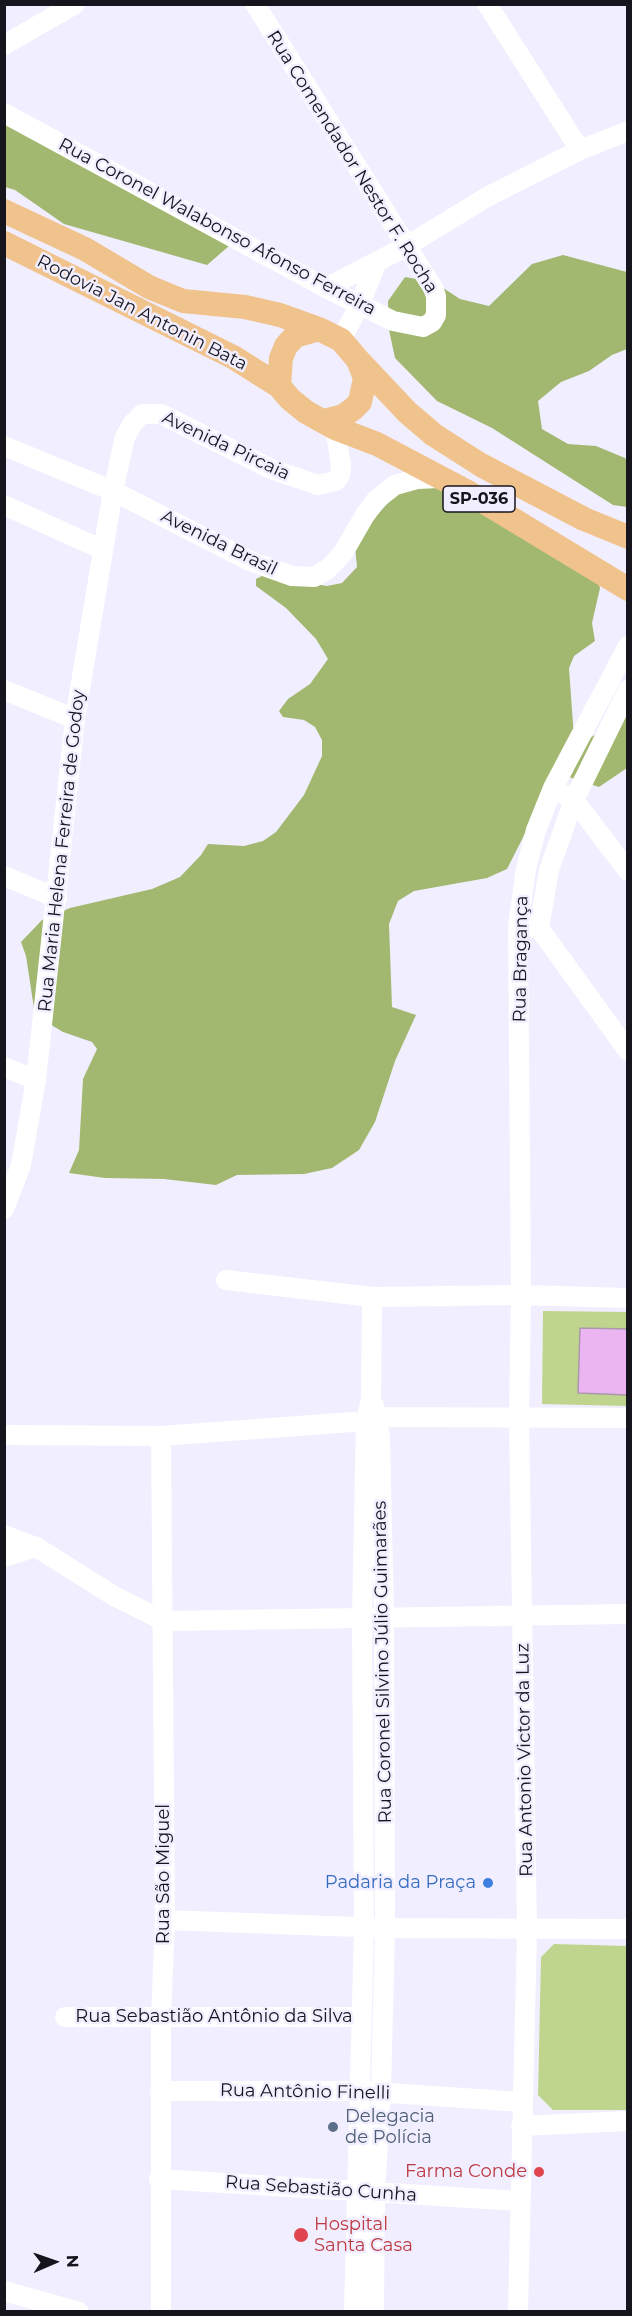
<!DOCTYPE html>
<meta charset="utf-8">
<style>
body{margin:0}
#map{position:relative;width:632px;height:2316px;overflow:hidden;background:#f1eeff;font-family:Montserrat,sans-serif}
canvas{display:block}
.frame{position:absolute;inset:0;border:6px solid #16141d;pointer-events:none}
.north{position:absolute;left:24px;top:2232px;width:60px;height:60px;-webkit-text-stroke:4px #f1eeff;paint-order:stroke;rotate:88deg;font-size:16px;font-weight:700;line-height:24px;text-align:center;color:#16141d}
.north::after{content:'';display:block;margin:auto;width:21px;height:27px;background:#16141d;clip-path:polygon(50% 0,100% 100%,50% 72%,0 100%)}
</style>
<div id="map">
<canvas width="632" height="2316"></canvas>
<div class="frame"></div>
<div class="north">N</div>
</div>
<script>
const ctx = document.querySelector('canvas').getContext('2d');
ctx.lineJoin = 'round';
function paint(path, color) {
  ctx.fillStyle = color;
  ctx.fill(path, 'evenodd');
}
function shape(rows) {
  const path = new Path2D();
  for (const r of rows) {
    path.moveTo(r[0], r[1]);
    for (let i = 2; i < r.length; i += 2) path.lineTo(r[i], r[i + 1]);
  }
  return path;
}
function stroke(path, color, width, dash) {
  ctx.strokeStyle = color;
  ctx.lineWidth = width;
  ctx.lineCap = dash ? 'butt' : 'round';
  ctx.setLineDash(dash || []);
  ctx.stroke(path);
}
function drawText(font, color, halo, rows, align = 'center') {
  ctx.font = font + ' Montserrat,sans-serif';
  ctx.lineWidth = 5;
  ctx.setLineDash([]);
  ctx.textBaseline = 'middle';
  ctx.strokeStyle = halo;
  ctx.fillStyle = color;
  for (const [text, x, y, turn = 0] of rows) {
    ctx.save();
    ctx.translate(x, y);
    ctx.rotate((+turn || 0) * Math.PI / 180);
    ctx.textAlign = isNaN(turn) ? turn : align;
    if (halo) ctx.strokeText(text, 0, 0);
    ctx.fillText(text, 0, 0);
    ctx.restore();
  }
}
const green = shape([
 [543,1311,627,1312,627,1406,542,1404],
 [554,1944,627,1946,627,2110,553,2110,538,2095,541,1957]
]);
const forest = shape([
 [4,122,229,246,207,265,64,224,15,190,5,187],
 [563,255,627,272,627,349,612,355,589,371,561,382,538,401,542,429,568,444,596,446,625,458,627,461,627,507,613,505,492,428,437,401,395,358,389,330,388,301,405,277,434,282,460,299,489,306,532,264],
 [432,483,593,564,600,588,592,623,595,641,574,656,569,668,574,738,582,743,601,731,627,679,627,768,599,787,563,775,553,778,507,869,487,878,414,891,398,901,389,924,392,1007,416,1015,395,1061,375,1122,359,1150,332,1168,304,1174,237,1175,216,1185,164,1179,105,1178,69,1173,79,1150,83,1079,97,1049,92,1042,63,1032,35,1015,26,956,21,942,42,920,70,908,152,889,180,877,201,855,208,844,244,846,263,841,276,832,304,795,322,756,322,740,315,727,304,720,283,717,279,711,288,699,310,684,328,659,316,639,286,608,256,586,256,579,264,575,327,586,342,583,357,567,355,547,358,537,401,488]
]);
const building = shape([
 [580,1328,628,1329,628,1395,578,1393,580,1328]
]);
const minor = shape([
 [487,4,580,150],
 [4,45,75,4],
 [4,113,326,288,393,321,423,327,432,322,436,315,436,296,433,288,255,4],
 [326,288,405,247,487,197,580,150,628,131],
 [341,340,360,304,376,264],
 [4,446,113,491,250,561,292,576,314,577,328,569,343,553,365,515,376,500,395,485,417,479,439,478],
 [4,505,103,550],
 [4,690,75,719],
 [565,795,574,800,628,871],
 [4,876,57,898],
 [527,927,539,928,628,1051],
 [539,928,549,870,574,800,628,690],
 [4,1067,36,1080],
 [4,1209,21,1165,36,1080,75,719,113,491,125,437,133,423,142,414,161,414,271,469,318,485,336,481,340,475,341,465,335,428],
 [226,1280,372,1297,521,1295,628,1298],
 [374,1406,380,1437,384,1617,385,1928,381,2092,375,2194,374,2312],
 [4,1435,161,1436,366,1421,377,1417,628,1418],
 [4,1535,36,1547,114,1596,164,1621,628,1614],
 [4,1557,36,1547],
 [165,1920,385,1928,628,1929],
 [65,2017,362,2017],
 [160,2091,360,2091,522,2102],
 [521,2126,628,2121],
 [159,2179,519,2201],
 [4,2291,79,2312],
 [161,2312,161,2018,165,1920,161,1436],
 [354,2312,364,1927,362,1617,366,1421,371,1398,372,1297],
 [518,2312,527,1930,519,1418,521,1295,518,926,526,869,536,830,553,788,628,646]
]);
const major = shape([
 [4,211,85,249,149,287,183,301,245,307,280,315,319,329],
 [4,243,233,357,279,386],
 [359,361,407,412,434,435,481,465,584,519,628,537],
 [324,421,343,416,353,409,360,402,365,378,358,360,341,340,319,329,295,336,286,346,281,358,279,386,290,399,306,412,335,428,377,444,466,491,628,589]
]);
const markers = [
 [488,1883,6,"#3f7fe0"],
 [333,2127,6,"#5c6f8a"],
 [539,2172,6,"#e0444e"],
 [301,2235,8,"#e0444e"]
];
const shields = [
 [479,499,72]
];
const shieldNames = [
 ["SP-036",479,499]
];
const streetNames = [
 ["Rua Comendador Nestor F. Rocha",352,162,58],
 ["Rua Coronel Walabonso Afonso Ferreira",217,227,28],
 ["Rodovia Jan Antonin Bata",142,313,27],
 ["Avenida Pircaia",226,446,25],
 ["Avenida Brasil",219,543,26],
 ["Rua Maria Helena Ferreira de Godoy",62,851,-84],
 ["Rua Bragança",521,959,-89],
 ["Rua Coronel Silvino Júlio Guimarães",383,1662,-91],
 ["Rua Antonio Victor da Luz",525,1760,-91],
 ["Rua São Miguel",164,1874,-90],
 ["Rua Sebastião Antônio da Silva",214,2017],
 ["Rua Antônio Finelli",305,2092,1],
 ["Rua Sebastião Cunha",321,2189,4]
];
const shopNames = [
 ["Padaria da Praça",476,1883]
];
const serviceNames = [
 ["Delegacia",345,2117],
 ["de Polícia",345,2138]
];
const healthNames = [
 ["Farma Conde",527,2172],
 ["Hospital",314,2225,"left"],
 ["Santa Casa",314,2246,"left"]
];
paint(green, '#bfd58d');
paint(forest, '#a2b870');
paint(building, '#eab5f1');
stroke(building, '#ab98ad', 1.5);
stroke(minor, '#fff', 20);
stroke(major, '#f1c38c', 24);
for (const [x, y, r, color] of markers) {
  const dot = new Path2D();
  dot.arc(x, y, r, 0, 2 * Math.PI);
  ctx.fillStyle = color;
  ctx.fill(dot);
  stroke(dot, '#f1eeff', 2);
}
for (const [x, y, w] of shields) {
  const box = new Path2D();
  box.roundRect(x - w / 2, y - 13, w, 26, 4.5);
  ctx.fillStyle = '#f1eeff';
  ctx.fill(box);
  stroke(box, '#16141d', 1.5);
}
drawText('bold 16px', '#16141d', null, shieldNames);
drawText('18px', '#16141d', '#f1eeff', streetNames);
drawText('18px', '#366cbe', '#f1eeff', shopNames, 'right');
drawText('18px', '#4e5e75', '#f1eeff', serviceNames, 'left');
drawText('18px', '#be3a42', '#f1eeff', healthNames, 'right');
</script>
